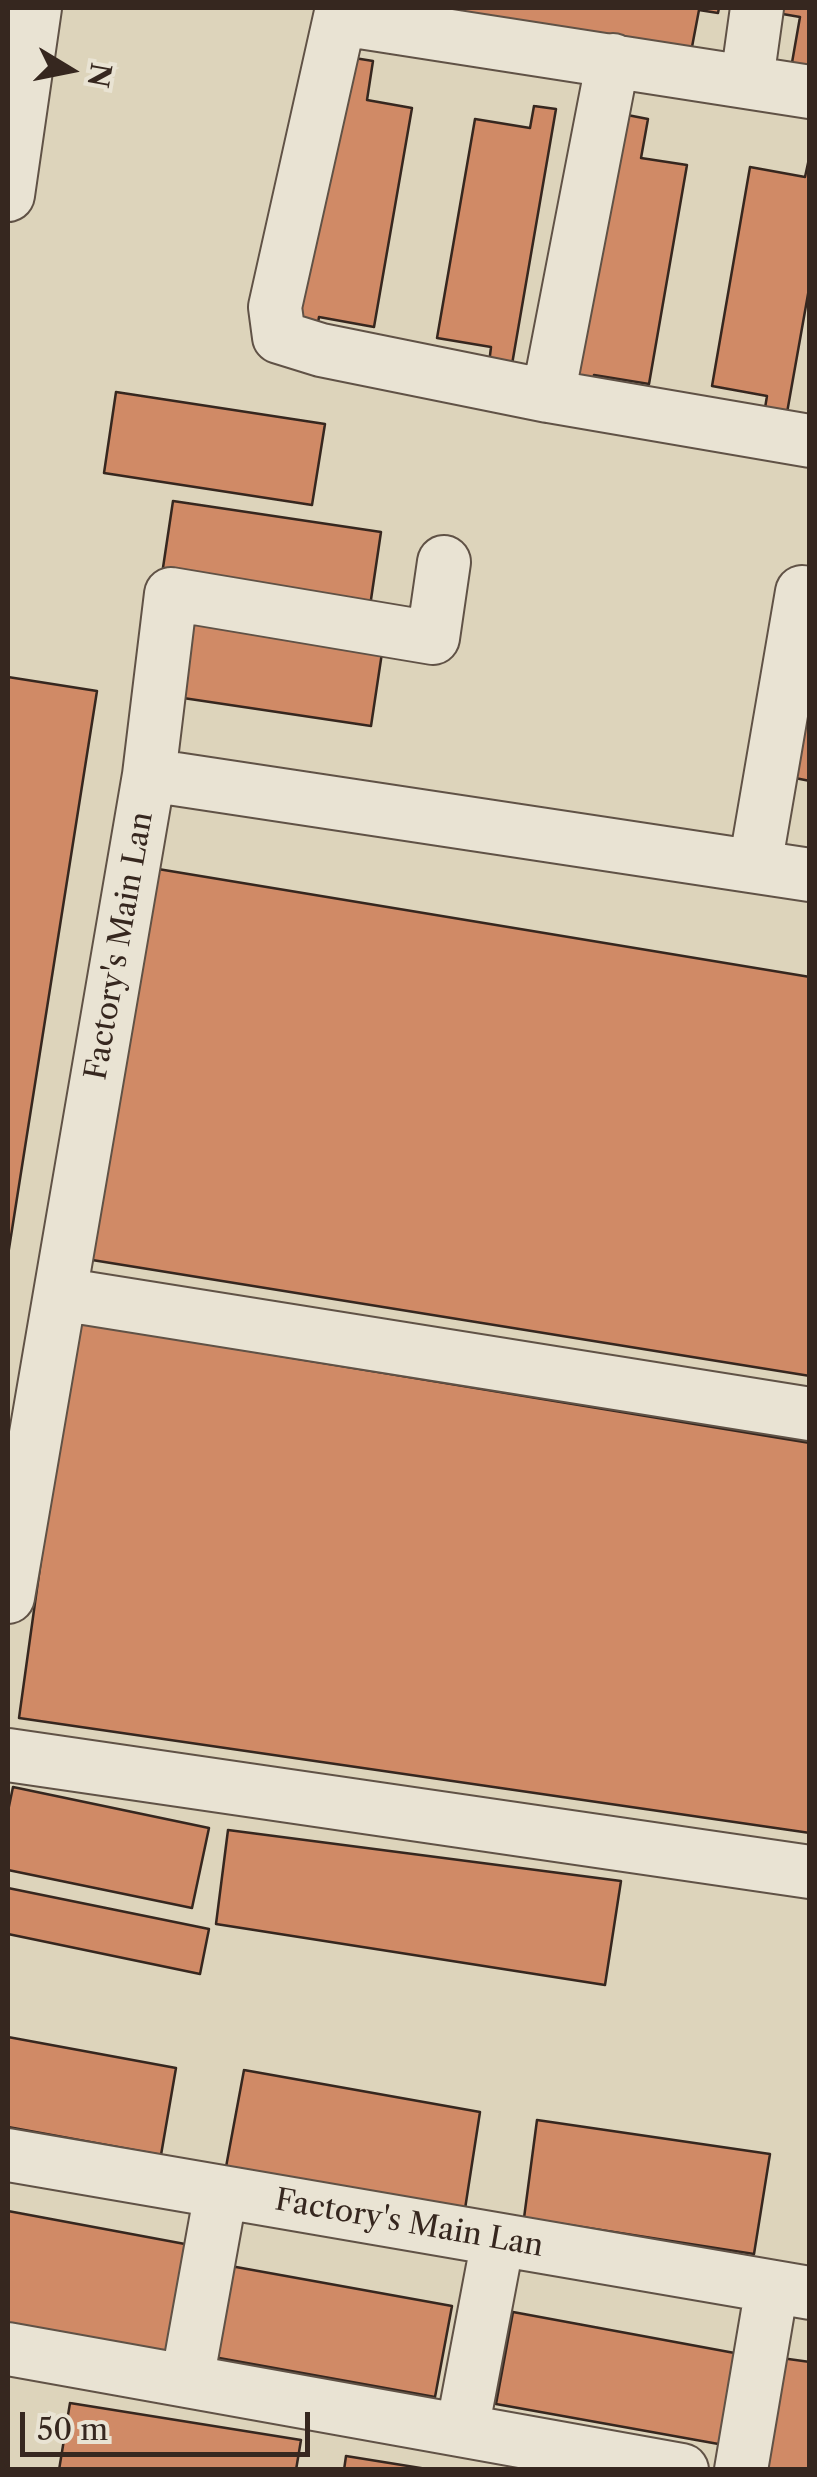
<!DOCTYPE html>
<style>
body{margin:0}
#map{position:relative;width:817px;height:2477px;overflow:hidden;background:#ddd4bb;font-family:"Libre Caslon Text",serif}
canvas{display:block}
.frame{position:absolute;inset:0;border:10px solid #36271f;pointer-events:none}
.north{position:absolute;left:20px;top:20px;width:100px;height:100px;-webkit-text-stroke:8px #e9e3d3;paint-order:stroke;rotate:100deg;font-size:28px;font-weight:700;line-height:40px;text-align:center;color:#36271f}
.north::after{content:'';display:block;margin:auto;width:35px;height:45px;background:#36271f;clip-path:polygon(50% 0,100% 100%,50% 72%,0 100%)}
.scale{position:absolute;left:20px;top:2412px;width:290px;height:45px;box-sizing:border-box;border:5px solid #36271f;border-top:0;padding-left:12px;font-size:30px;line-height:35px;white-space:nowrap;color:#36271f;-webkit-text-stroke:8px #e9e3d3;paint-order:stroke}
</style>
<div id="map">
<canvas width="817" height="2477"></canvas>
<div class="frame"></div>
<div class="north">N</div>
<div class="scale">50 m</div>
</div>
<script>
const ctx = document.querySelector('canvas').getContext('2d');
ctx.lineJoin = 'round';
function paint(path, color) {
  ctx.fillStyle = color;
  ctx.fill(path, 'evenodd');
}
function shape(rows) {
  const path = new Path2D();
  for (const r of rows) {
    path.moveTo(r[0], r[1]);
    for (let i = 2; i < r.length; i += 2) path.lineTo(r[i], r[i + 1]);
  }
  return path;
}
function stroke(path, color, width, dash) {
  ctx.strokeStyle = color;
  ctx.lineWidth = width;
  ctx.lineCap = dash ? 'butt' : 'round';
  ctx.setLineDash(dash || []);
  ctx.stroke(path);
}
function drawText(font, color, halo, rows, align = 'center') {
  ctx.font = font + ' "Libre Caslon Text",serif';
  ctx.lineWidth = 8;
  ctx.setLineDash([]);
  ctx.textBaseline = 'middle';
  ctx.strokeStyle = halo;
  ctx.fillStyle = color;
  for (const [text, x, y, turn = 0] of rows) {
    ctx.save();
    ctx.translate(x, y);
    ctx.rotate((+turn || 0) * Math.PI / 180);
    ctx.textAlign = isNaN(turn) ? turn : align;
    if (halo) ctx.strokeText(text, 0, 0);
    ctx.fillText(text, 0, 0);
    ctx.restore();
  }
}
const building = shape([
 [380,8,719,8,718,13,699,10,688,68,380,8],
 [772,8,810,8,810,78,790,74,800,17,771,12,772,8],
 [342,56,373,61,367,100,412,108,374,327,319,317,315,340,294,336,342,56],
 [534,106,556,109,510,376,488,372,491,347,437,338,475,119,530,128,534,106],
 [617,113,648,119,641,158,687,165,649,384,594,375,590,397,568,393,617,113],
 [810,154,810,283,785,424,763,420,767,396,712,386,750,167,805,177,810,154],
 [116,392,325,424,312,505,104,473,116,392],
 [173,501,381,532,369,613,161,581,173,501],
 [175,614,383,646,371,726,163,695,175,614],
 [8,677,97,691,8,1255,8,677],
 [810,677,810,781,790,777,810,677],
 [152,868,810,977,810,1376,86,1259,152,868],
 [74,1322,810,1443,810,1833,19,1718,74,1322],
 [13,1787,209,1828,192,1908,8,1870,8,1811,13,1787],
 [228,1830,621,1881,605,1985,216,1924,228,1830],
 [8,1888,209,1929,200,1974,8,1934,8,1888],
 [8,2037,176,2068,161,2155,8,2127,8,2037],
 [244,2070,480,2112,465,2209,226,2167,244,2070],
 [537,2120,770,2154,754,2254,524,2218,537,2120],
 [8,2211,201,2247,180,2357,8,2325,8,2211],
 [225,2265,452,2306,435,2397,208,2356,225,2265],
 [513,2312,740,2354,724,2445,496,2404,513,2312],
 [774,2357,810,2362,810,2470,756,2470,774,2357],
 [70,2403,301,2440,296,2470,59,2470,70,2403],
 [346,2456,433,2470,344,2470,346,2456]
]);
const minor = shape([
 [342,8,275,307,279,337,321,350,548,396,810,441],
 [341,19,810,92],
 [747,80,757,8],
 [8,195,35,8],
 [548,396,613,60],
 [149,775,171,594,433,638,444,562],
 [755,866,802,592],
 [60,1294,810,1414],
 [8,1597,149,775,810,875],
 [8,1755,810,1872],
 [8,2155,810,2293],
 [8,2349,682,2470],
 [187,2381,221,2192],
 [462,2430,498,2240],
 [741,2470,772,2287]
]);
const streetNames = [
 ["Factory's Main Lan",120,946,-80],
 ["Factory's Main Lan",409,2224,10]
];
paint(building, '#d08a66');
stroke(building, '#36271f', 2.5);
stroke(minor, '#605246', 56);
stroke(minor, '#e9e3d3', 52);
drawText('30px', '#36271f', '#e9e3d3', streetNames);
</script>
